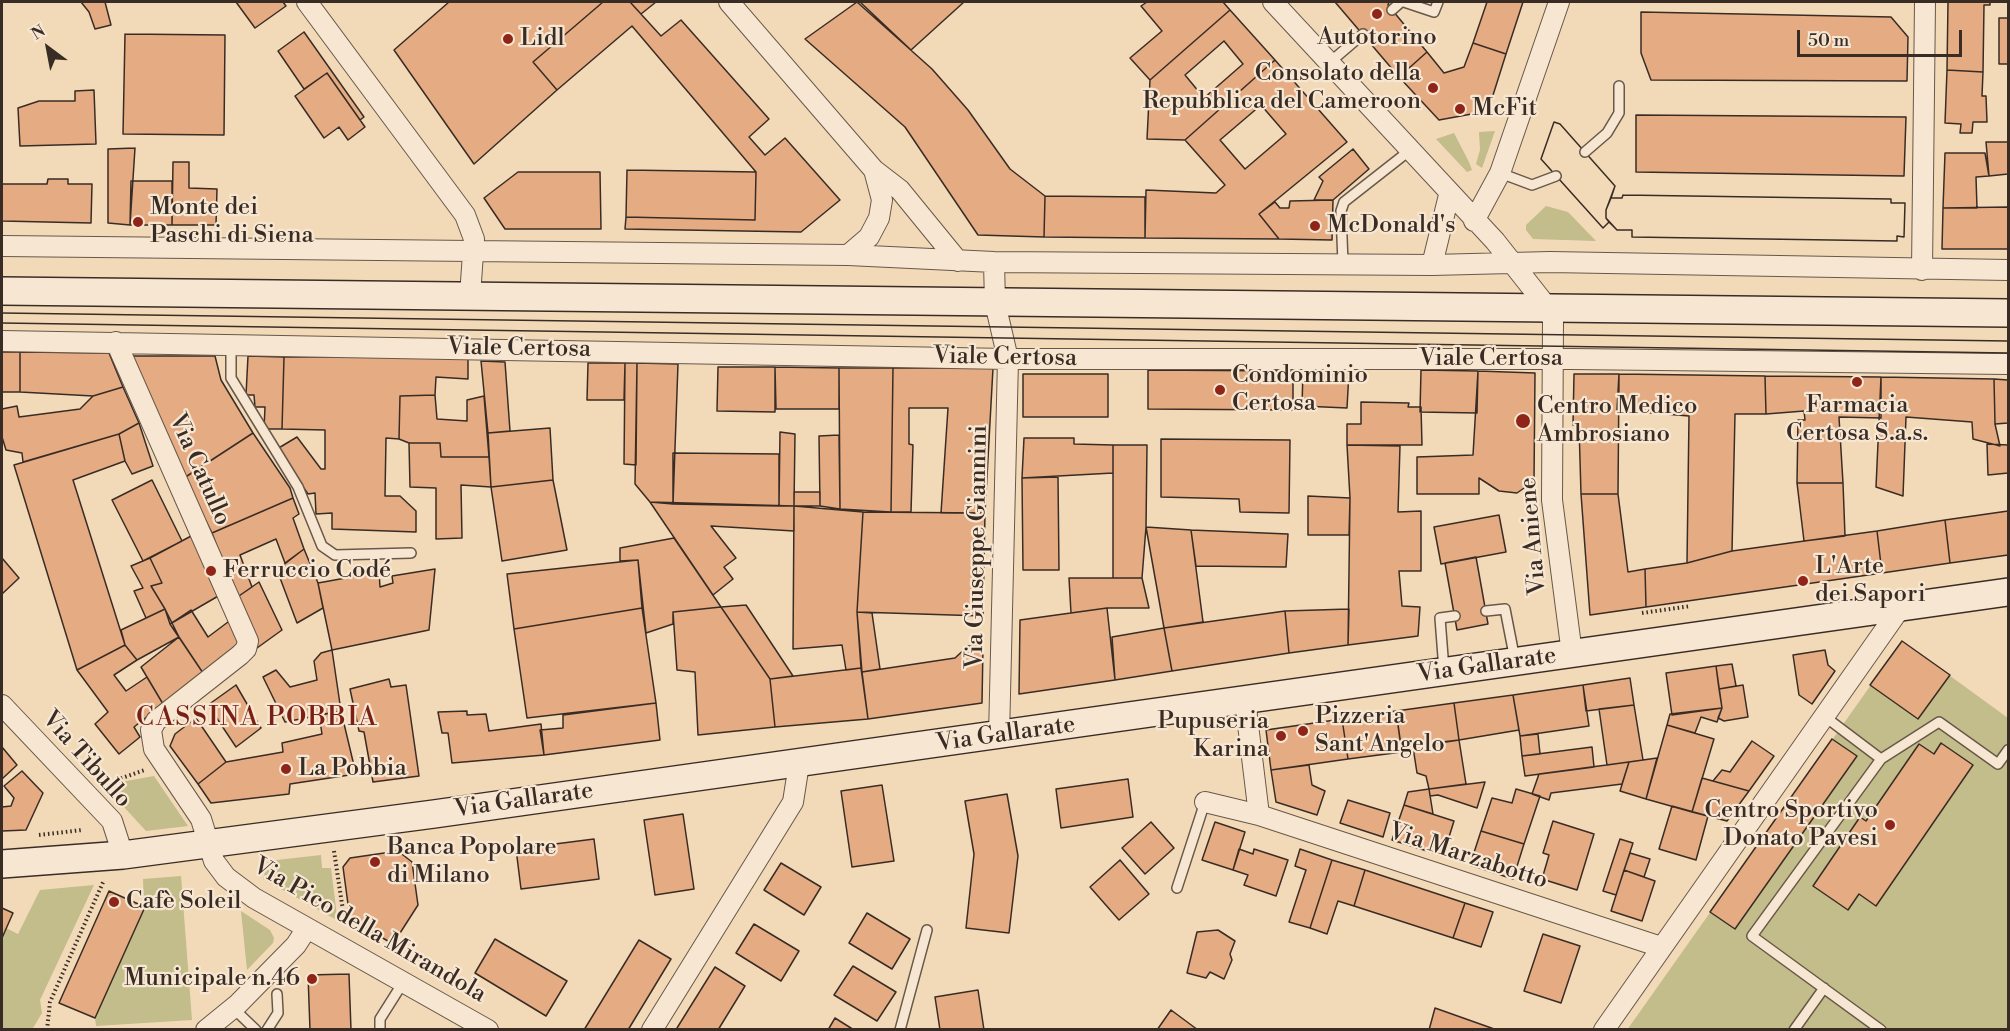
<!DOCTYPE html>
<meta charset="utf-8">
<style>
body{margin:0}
#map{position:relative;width:2010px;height:1031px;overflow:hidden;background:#f2dab9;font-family:"Libre Bodoni",serif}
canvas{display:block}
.frame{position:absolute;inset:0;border:3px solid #392c25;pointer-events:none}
.north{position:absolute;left:18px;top:18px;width:60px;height:60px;-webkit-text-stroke:4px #f7e7d2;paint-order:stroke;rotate:328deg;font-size:16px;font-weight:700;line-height:24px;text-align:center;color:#392c25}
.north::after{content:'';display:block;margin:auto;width:21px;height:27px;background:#392c25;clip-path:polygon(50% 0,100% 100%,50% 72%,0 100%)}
.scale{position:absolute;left:1797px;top:30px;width:165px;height:27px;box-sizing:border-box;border:3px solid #392c25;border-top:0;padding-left:8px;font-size:18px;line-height:21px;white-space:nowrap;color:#392c25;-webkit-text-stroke:4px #f7e7d2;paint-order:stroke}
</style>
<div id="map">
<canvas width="2010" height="1031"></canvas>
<div class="frame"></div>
<div class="north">N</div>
<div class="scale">50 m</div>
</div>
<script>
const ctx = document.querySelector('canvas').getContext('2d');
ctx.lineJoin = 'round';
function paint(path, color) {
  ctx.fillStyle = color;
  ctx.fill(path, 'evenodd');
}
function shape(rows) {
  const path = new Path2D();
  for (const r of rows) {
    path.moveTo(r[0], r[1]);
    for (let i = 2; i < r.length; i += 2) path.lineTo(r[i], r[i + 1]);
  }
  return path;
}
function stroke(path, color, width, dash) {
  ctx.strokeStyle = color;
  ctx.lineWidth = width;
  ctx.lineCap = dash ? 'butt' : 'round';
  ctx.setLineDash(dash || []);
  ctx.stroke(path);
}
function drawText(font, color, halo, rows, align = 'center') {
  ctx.font = font + ' "Libre Bodoni",serif';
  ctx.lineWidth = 4.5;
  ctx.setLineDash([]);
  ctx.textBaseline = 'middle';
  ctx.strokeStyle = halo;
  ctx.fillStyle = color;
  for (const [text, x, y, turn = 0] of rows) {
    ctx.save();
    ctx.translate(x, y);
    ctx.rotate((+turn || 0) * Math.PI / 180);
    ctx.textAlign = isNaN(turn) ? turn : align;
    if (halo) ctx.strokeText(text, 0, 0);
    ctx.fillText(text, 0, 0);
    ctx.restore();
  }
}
const green = shape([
 [1495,131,1482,168,1476,164,1480,150,1479,132],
 [1454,133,1469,162,1472,170,1467,172,1436,139],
 [1546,206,1568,212,1596,241,1533,239,1526,230,1526,225],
 [1902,641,2008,718,2008,1029,1627,1030],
 [154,776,188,826,146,831,112,794,121,782],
 [321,855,322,868,331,868,337,916,335,919,263,879,268,861],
 [181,876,192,1020,96,1026,95,1018,144,907,143,879],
 [94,885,40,1000,42,1013,33,1028,2,1030,2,938,6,928,18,934,40,890],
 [241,911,270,930,274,938,273,943,247,970]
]);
const building = shape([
 [81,2,105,2,111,25,95,29,89,12,81,2],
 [236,2,283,2,286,6,255,28,236,2],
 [449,2,603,2,533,62,557,90,474,164,394,50,449,2],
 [603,2,630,2,661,36,681,20,769,119,749,137,765,155,785,138,840,200,801,232,625,229,626,217,755,220,756,172,632,26,557,90,533,62,603,2],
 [630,2,656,2,641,14,630,2],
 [857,2,932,69,968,110,1010,169,1045,196,1044,237,978,235,905,127,805,39,857,2],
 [860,2,964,2,911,50,860,2],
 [1147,2,1223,2,1230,10,1150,80,1130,58,1162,31,1141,6,1147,2],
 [1335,2,1389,2,1388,5,1427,52,1399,77,1335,2],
 [1487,2,1523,2,1506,54,1473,43,1487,2],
 [1948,2,1990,2,1990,5,1984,5,1983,72,1947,70,1948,2],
 [1230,10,1275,60,1185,140,1147,139,1150,80,1230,10],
 [1224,41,1243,64,1204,98,1185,75,1224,41],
 [1641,12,1891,17,1908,37,1907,81,1651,80,1641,53,1641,12],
 [1999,18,2008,18,2008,64,1999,64,1999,18],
 [304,32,364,117,360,120,327,73,304,89,278,51,304,32],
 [125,34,225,35,224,135,123,134,125,34],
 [1473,43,1506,54,1488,111,1439,120,1399,77,1427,52,1444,73,1464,67,1473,43],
 [1275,60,1347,142,1259,214,1279,239,1145,238,1146,190,1216,193,1225,185,1185,140,1275,60],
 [1261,105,1286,134,1245,169,1220,140,1261,105],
 [1947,70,1983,72,1982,96,1986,96,1987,122,1973,122,1972,133,1960,133,1961,124,1945,123,1947,70],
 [327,73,365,127,348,140,339,127,324,138,295,96,327,73],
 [94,90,96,144,20,146,18,108,39,101,75,101,75,91,94,90],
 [1636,115,1906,117,1904,176,1636,172,1636,115],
 [1554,122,1560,124,1615,186,1611,198,1622,198,1623,195,1891,199,1891,203,1905,203,1904,237,1897,236,1897,241,1632,237,1632,230,1617,230,1609,222,1603,228,1541,159,1554,122],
 [1554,122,1560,124,1615,186,1606,210,1606,218,1609,222,1603,228,1541,159,1554,122],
 [1986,142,2008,142,2008,174,1989,176,1986,142],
 [135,148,130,225,108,223,108,149,135,148],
 [1353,149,1369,169,1333,200,1314,200,1323,181,1319,177,1353,149],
 [1945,153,1985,153,1989,176,1976,177,1977,208,1943,208,1945,153],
 [173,162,189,162,189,188,217,189,216,225,172,225,173,162],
 [627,170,756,172,755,220,626,217,627,170],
 [518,172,600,172,601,229,505,229,484,198,518,172],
 [48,179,68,179,68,184,92,184,91,223,2,221,2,184,47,184,48,179],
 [131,181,172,181,172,225,130,225,131,181],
 [1623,195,1891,199,1891,203,1905,203,1904,237,1897,236,1897,241,1632,237,1632,230,1617,230,1606,218,1606,210,1611,198,1622,198,1623,195],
 [1045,196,1145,197,1145,238,1044,237,1045,196],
 [1333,200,1332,240,1279,239,1259,214,1275,202,1280,208,1289,208,1290,201,1333,200],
 [2008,207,2008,249,1942,249,1943,208,2008,207],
 [2,352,20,352,20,392,2,392,2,352],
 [20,352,109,353,123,387,93,396,20,392,20,352],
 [130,356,215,356,221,380,253,433,184,478,130,356],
 [248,356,284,357,282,429,264,429,265,407,255,407,254,395,246,395,248,356],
 [468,356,468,379,436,377,435,395,400,396,399,439,386,438,385,496,400,496,416,511,416,532,332,529,332,513,316,514,315,493,308,494,277,449,297,437,321,469,325,469,325,430,282,429,284,357,468,356],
 [481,361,505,362,510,431,488,433,481,361],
 [588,363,625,363,624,400,587,400,588,363],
 [625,363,637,363,636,465,624,464,625,363],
 [637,363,678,364,673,504,650,502,635,484,637,363],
 [718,367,775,367,775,412,717,411,718,367],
 [775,367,839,368,839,409,776,409,775,367],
 [839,368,893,368,891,512,840,509,839,368],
 [893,368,993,368,985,513,941,513,948,408,909,408,909,444,913,445,911,512,891,512,893,368],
 [1148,370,1293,371,1293,410,1148,409,1148,370],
 [1303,370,1349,372,1347,408,1302,406,1303,370],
 [1421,370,1478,371,1477,413,1420,412,1421,370],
 [1478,371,1535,373,1534,481,1517,493,1499,491,1479,478,1479,494,1417,494,1417,457,1473,455,1478,371],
 [1023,374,1108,374,1108,417,1023,417,1023,374],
 [1574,374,1619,374,1618,494,1581,494,1579,426,1573,425,1574,374],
 [1619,374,1765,376,1766,414,1735,414,1732,551,1687,563,1689,416,1617,410,1619,374],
 [1765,376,1881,377,1881,418,1839,417,1843,483,1797,483,1798,420,1805,420,1804,411,1766,414,1765,376],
 [1881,377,1994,379,1995,424,2000,446,1973,439,1972,422,1906,417,1903,496,1876,487,1881,377],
 [1994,379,2008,380,2008,423,1995,424,1994,379],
 [123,387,139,423,119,434,23,462,22,453,6,450,2,437,2,409,17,406,19,417,80,409,93,396,123,387],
 [435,395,437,419,467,421,467,400,484,396,489,457,441,457,440,443,409,443,399,439,400,396,435,395],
 [1361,402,1409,403,1408,407,1421,407,1422,445,1347,445,1347,424,1361,424,1361,402],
 [139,423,153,466,132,474,125,461,119,434,139,423],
 [550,428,553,480,491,487,488,433,550,428],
 [780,432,795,434,794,506,779,506,780,432],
 [253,433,290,488,293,498,212,533,184,478,253,433],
 [119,434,125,461,73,480,125,645,77,670,14,465,119,434],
 [839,435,840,509,820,506,819,436,839,435],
 [1024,438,1074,438,1074,444,1113,445,1113,473,1022,478,1024,438],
 [1161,439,1290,440,1289,513,1240,512,1239,499,1161,497,1161,439],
 [409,443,440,443,441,457,489,457,491,487,461,485,462,538,436,539,436,488,410,487,409,443],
 [1987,444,2008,445,2008,473,1988,475,1987,444],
 [1113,445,1147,445,1146,527,1142,578,1113,578,1113,445],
 [1347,445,1400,446,1398,512,1421,511,1421,571,1399,571,1402,606,1420,607,1418,636,1348,645,1350,498,1347,445],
 [673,453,779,454,779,506,673,504,673,453],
 [1058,477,1059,570,1023,570,1022,478,1058,477],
 [152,480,182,541,143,561,112,500,152,480],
 [553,480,567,550,502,561,491,487,553,480],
 [1797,483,1843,483,1845,536,1804,541,1797,483],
 [794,492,820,492,820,506,794,506,794,492],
 [1581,494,1618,494,1628,572,1645,569,1646,607,1590,615,1581,494],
 [1308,496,1350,498,1349,535,1308,535,1308,496],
 [293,498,299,514,293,518,304,549,285,563,276,539,240,555,252,587,236,598,212,533,293,498],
 [650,502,794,506,794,531,711,526,736,558,724,567,733,579,713,595,650,502],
 [794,506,863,512,857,612,861,668,846,670,842,645,793,649,794,506],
 [2008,511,2008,555,1950,563,1945,520,2008,511],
 [863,512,985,513,983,616,857,612,863,512],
 [1499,515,1506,552,1441,564,1434,527,1499,515],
 [1945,520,1950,563,1882,573,1877,531,1945,520],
 [1146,527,1191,530,1203,622,1164,628,1146,527],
 [1191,530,1288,534,1286,567,1196,566,1191,530],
 [1877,531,1882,573,1646,607,1645,569,1687,563,1732,551,1877,531],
 [193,535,220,595,170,624,165,609,151,586,162,583,150,558,193,535],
 [674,538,721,607,673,612,673,624,646,633,638,560,620,561,620,548,674,538],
 [304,549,318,583,323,608,297,623,277,570,304,549],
 [1476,557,1488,624,1457,630,1445,563,1476,557],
 [2,558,19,578,2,594,2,558],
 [150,558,162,583,151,586,165,609,146,618,134,591,143,588,131,566,150,558],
 [638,560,642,608,514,629,507,574,638,560],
 [435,569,429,630,332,650,318,583,379,572,380,587,393,583,392,576,435,569],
 [1069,578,1142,578,1149,608,1107,608,1071,613,1069,578],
 [259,582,282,630,257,648,236,598,259,582],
 [746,605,793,676,770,679,721,607,746,605],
 [721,607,770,679,775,727,698,735,695,672,677,670,673,612,721,607],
 [642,608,656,703,527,718,514,629,642,608],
 [1107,608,1115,680,1019,694,1020,620,1107,608],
 [165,609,179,637,137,660,125,645,121,630,165,609],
 [1349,609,1348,645,1289,653,1285,611,1349,609],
 [191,610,208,637,232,619,240,643,203,673,170,624,191,610],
 [1285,611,1289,653,1172,671,1164,628,1285,611],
 [857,612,872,613,880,669,862,672,857,612],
 [1164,628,1172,671,1115,680,1112,637,1164,628],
 [179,637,203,673,163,704,141,667,179,637],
 [1902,641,1950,675,1918,719,1870,685,1902,641],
 [125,645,137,660,114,675,126,691,147,677,163,704,134,727,140,737,119,754,95,724,108,712,77,670,125,645],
 [968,646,983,646,982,703,868,719,862,672,955,658,968,646],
 [332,650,341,711,285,722,263,677,276,670,290,687,317,680,314,661,321,653,332,650],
 [1825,650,1828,665,1835,671,1812,704,1799,695,1793,655,1825,650],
 [1732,664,1736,686,1719,689,1716,666,1732,664],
 [1716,666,1722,708,1672,715,1666,673,1716,666],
 [861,668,868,719,775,727,770,679,861,668],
 [1630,678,1634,705,1586,711,1583,685,1630,678],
 [389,679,391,687,406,685,419,776,373,782,364,732,359,731,350,689,389,679],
 [236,685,261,728,236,747,208,705,236,685],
 [1583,685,1589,726,1520,736,1513,695,1583,685],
 [1743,685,1748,717,1724,721,1718,718,1722,708,1719,689,1743,685],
 [1513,695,1519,730,1459,740,1454,703,1513,695],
 [656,703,660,740,544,755,540,730,563,728,563,715,656,703],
 [1454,703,1459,740,1401,747,1396,711,1454,703],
 [1634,705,1643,760,1607,765,1599,709,1634,705],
 [1722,708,1717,722,1701,717,1695,733,1667,725,1670,714,1722,708],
 [341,711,356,774,290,784,289,794,211,803,198,784,226,762,283,752,282,743,322,734,319,715,341,711],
 [467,711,467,715,486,714,489,731,541,724,544,755,452,763,448,733,442,733,438,712,467,711],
 [1396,711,1402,752,1348,759,1342,719,1396,711],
 [196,718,226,762,198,784,170,746,175,734,196,718],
 [1342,719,1348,759,1271,770,1266,730,1342,719],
 [1667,725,1714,739,1692,812,1646,799,1667,725],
 [1538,734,1540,754,1522,756,1520,736,1538,734],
 [1832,739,1857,756,1735,929,1710,912,1832,739],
 [1459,740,1466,784,1429,789,1426,776,1417,773,1413,747,1459,740],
 [1752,741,1774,756,1749,791,1713,781,1722,770,1730,772,1752,741],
 [1941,743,1973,765,1876,906,1859,894,1848,910,1813,886,1860,817,1866,821,1919,744,1934,754,1941,743],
 [2,747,17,765,2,779,2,747],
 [1592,747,1594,767,1525,776,1522,756,1592,747],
 [1657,758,1646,799,1620,791,1629,762,1657,758],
 [1629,762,1622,784,1551,793,1549,800,1532,794,1539,774,1629,762],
 [1309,765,1312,785,1325,791,1317,815,1276,802,1271,770,1309,765],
 [22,771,43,793,26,830,2,831,2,807,11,806,14,798,4,786,22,771],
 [1702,778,1749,791,1727,821,1692,812,1702,778],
 [1128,779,1133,817,1061,828,1056,789,1128,779],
 [1485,782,1477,808,1438,795,1430,796,1429,789,1485,782],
 [882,785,894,861,852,867,841,791,882,785],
 [1429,789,1433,814,1404,805,1408,792,1429,789],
 [1516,789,1540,796,1524,844,1481,831,1492,798,1512,803,1516,789],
 [1007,794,1018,856,1009,933,966,928,974,854,965,801,1007,794],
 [1348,800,1390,813,1383,837,1340,823,1348,800],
 [1404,805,1454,821,1443,856,1392,840,1404,805],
 [1672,806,1708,816,1696,860,1659,849,1672,806],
 [683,814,694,889,655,895,644,820,683,814],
 [1553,821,1594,834,1577,890,1542,879,1549,855,1543,853,1553,821],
 [1151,822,1174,848,1145,874,1122,848,1151,822],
 [1215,822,1245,832,1233,870,1202,860,1215,822],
 [1481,831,1524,844,1513,879,1470,865,1481,831],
 [594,839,599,879,521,889,516,849,594,839],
 [1620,839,1633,843,1616,895,1603,891,1620,839],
 [1239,849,1253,854,1254,849,1288,860,1276,896,1244,885,1248,875,1233,870,1239,849],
 [1300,849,1332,860,1310,928,1289,922,1306,870,1295,866,1300,849],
 [398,851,412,862,418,905,393,944,350,919,343,867,350,858,398,851],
 [1630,853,1650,859,1644,877,1624,870,1630,853],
 [1120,860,1149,894,1119,920,1090,887,1120,860],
 [1332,860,1365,870,1354,906,1338,901,1327,934,1310,928,1332,860],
 [781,863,821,887,804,915,764,890,781,863],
 [1365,870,1465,903,1453,938,1354,906,1365,870],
 [1624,870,1655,881,1642,921,1611,911,1624,870],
 [109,891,145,907,95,1018,59,1003,109,891],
 [1465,903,1493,912,1481,947,1453,938,1465,903],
 [2,908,13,913,2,938,2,908],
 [867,913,910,939,892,969,849,943,867,913],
 [754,924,799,951,781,981,736,953,754,924],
 [1218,930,1235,941,1230,954,1232,960,1224,979,1210,972,1206,978,1187,973,1197,932,1218,930],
 [1543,934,1580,946,1561,1003,1524,991,1543,934],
 [495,939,567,981,546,1016,475,973,495,939],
 [639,940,671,959,628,1030,584,1030,639,940],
 [853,966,896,992,877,1021,834,995,853,966],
 [715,967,745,986,718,1030,680,1030,677,1028,715,967],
 [349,974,351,1030,310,1030,308,975,349,974],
 [978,990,984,1030,940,1030,935,997,978,990],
 [1435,1008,1497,1030,1429,1030,1435,1008],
 [1171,1010,1198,1030,1157,1030,1171,1010],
 [835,1018,854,1030,828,1030,835,1018]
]);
const path = shape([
 [1642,613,1691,606],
 [108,790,116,780,145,770],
 [39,835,82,830],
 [334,851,345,924],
 [47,1030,50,1002,104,880]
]);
const lane = shape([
 [1404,2,1434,12,1438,2],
 [1392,10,1401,2],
 [1329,63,1363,34],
 [1585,152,1607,133,1619,113,1619,86],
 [1500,173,1532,185,1556,176],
 [1343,264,1341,211,1344,202,1409,151],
 [231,344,231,378,298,487,322,546,335,555,411,553],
 [1486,611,1505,609,1515,660],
 [1444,670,1440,618,1455,616],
 [1824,716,1881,759],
 [1177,888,1205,802],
 [233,1008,256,1030],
 [267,1030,278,1013,277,994],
 [380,1030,380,1019,404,981],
 [900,1030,927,930],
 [1794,1030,1824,988],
 [1881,1030,1752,936,1881,759,1939,722,1998,764,2008,750]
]);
const street = shape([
 [307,2,465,215,474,239,470,296],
 [729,2,874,170,900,190,958,261],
 [1273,2,1495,241,1547,307,1553,320,1552,500,1572,654],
 [1474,221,1500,173,1559,2],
 [2,246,848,255,994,262,1432,265,1550,262,2008,270],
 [848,255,869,237,879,218,882,200,874,170],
 [994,262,995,303,1008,359,999,736],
 [1432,265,1449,195],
 [1922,270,1925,2],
 [2,341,1008,359,1571,359,2008,364],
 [116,342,248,641,246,649,240,655,156,721,151,730,154,749,201,819,214,861,226,877,254,898,488,1030],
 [1245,700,1259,815],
 [2,705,112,821,123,855],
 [1205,802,1259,815,1661,947],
 [206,1030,238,1004,296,945,307,928],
 [652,1030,793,802,799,764],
 [1604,1030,1901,607]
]);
const secondary = shape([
 [2,291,2008,313],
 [2,864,123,855,434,814,2008,592]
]);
const tram = shape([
 [2,313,2008,341],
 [2,323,2008,353]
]);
const markers = [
 [1377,14,6,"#8f2418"],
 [508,39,6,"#8f2418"],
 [1433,88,6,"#8f2418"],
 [1460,109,6,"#8f2418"],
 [138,222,6,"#8f2418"],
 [1315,226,6,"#8f2418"],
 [1857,382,6,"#8f2418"],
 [1220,390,6,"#8f2418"],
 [1523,421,8,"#8f2418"],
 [211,571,6,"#8f2418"],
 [1803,581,6,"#8f2418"],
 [1303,731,6,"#8f2418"],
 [1281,736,6,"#8f2418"],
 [286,769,6,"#8f2418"],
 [1890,825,6,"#8f2418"],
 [375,862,6,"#8f2418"],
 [114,902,6,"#8f2418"],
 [312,979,6,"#8f2418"]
];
const poiNames = [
 ["Autotorino",1377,38,"center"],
 ["Lidl",520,39],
 ["Consolato della",1421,74,"right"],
 ["Repubblica del Cameroon",1421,102,"right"],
 ["McFit",1472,109],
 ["Monte dei",150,208],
 ["Paschi di Siena",150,236],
 ["McDonald's",1327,226],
 ["Condominio",1232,376],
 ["Certosa",1232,404],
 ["Farmacia",1857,406,"center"],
 ["Certosa S.a.s.",1857,434,"center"],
 ["Centro Medico",1537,407],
 ["Ambrosiano",1537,435],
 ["L'Arte",1815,567],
 ["dei Sapori",1815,595],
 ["Ferruccio Codé",223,571],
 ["Pizzeria",1315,717],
 ["Sant'Angelo",1315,745],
 ["Pupuseria",1269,722,"right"],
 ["Karina",1269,750,"right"],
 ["La Pobbia",298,769],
 ["Centro Sportivo",1878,811,"right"],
 ["Donato Pavesi",1878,839,"right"],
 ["Banca Popolare",387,848],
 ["di Milano",387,876],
 ["Cafè Soleil",126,902],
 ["Municipale n.46",300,979,"right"]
];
const streetNames = [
 ["Viale Certosa",519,349,1],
 ["Viale Certosa",1005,358,1],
 ["Viale Certosa",1491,359],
 ["Via Catullo",199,470,66],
 ["Via Aniene",1534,536,-95],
 ["Via Giuseppe Giannini",978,547,-89],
 ["Via Gallarate",1487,666,-8],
 ["Via Gallarate",1006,735,-8],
 ["Via Tibullo",86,760,48],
 ["Via Gallarate",524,801,-8],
 ["Via Marzabotto",1468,857,18],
 ["Via Pico della Mirandola",369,931,30]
];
const neighbourhoodNames = [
 ["CASSINA POBBIA",257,719]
];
paint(green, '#c2bd8a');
paint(building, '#e5ab82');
stroke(building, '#392c25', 1.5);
stroke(lane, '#67584a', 12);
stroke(street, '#67584a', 22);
stroke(secondary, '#392c25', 30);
stroke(path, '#392c25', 4, [1.5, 3]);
stroke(lane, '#f7e7d2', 9);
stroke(street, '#f7e7d2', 20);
stroke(secondary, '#f7e7d2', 27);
stroke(tram, '#392c25', 1.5);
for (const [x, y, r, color] of markers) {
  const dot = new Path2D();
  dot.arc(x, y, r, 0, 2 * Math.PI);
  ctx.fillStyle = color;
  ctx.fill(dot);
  stroke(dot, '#f7e7d2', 2);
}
drawText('24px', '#392c25', '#f7e7d2', poiNames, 'left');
drawText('24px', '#392c25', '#f7e7d2', streetNames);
ctx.letterSpacing = '1.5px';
drawText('26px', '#7a1f14', '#f7e7d2', neighbourhoodNames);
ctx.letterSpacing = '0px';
</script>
